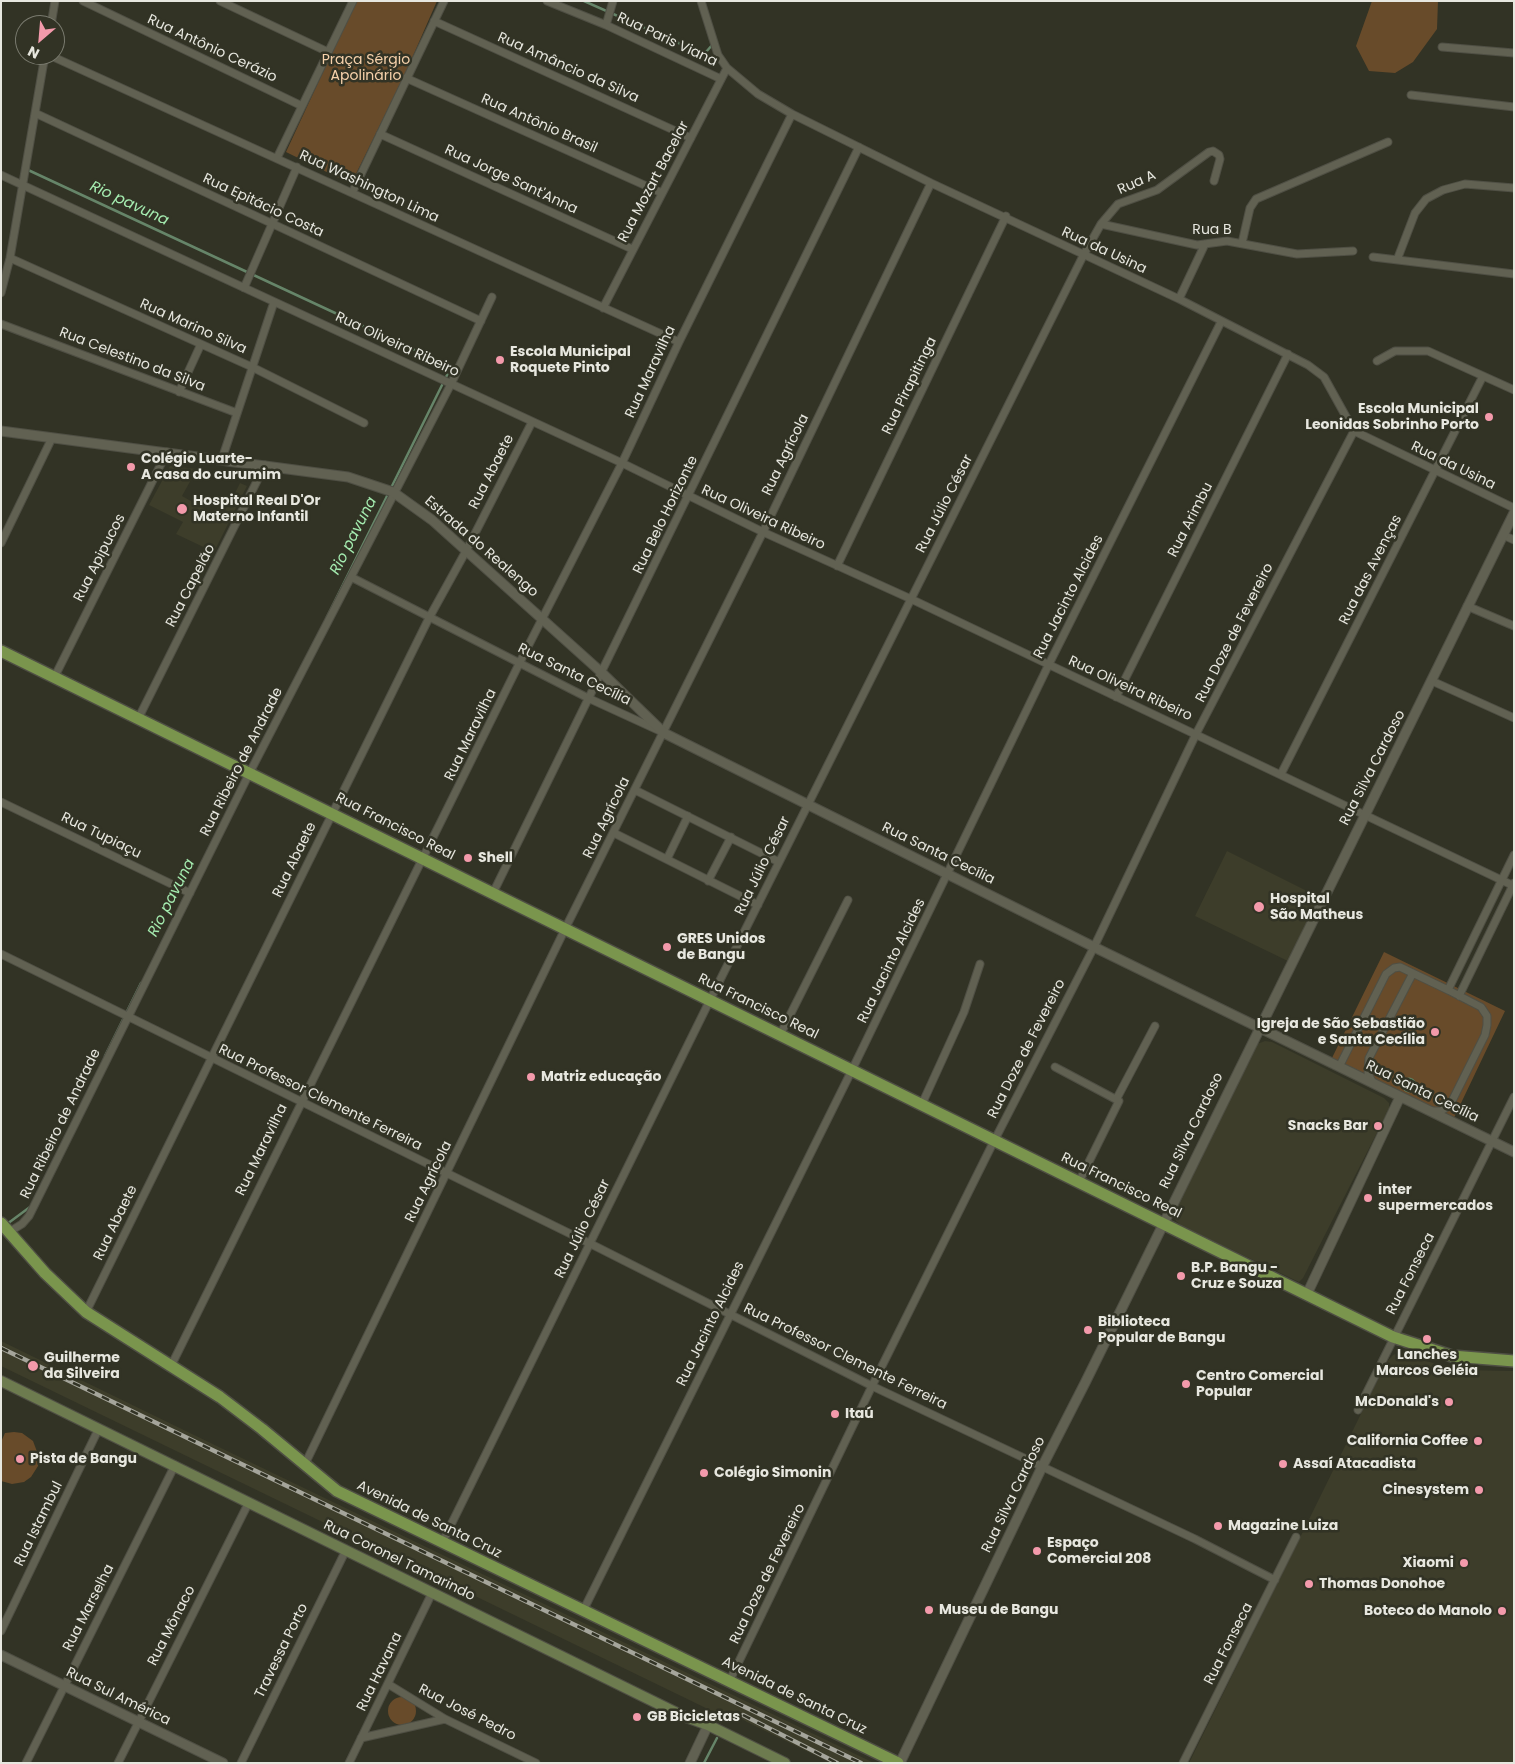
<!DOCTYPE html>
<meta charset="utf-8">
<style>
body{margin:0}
#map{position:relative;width:1515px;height:1764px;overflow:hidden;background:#323325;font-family:Poppins,sans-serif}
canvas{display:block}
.frame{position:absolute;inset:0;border:2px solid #e7e7df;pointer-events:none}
.north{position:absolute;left:15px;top:15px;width:50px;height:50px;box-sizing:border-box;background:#323325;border:1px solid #7a7b6f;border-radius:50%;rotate:207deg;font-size:14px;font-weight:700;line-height:20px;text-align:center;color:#e7e7df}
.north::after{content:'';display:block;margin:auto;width:18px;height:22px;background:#f39aab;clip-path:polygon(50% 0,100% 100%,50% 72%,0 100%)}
</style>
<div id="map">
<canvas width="1515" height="1764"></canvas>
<div class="frame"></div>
<div class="north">N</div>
</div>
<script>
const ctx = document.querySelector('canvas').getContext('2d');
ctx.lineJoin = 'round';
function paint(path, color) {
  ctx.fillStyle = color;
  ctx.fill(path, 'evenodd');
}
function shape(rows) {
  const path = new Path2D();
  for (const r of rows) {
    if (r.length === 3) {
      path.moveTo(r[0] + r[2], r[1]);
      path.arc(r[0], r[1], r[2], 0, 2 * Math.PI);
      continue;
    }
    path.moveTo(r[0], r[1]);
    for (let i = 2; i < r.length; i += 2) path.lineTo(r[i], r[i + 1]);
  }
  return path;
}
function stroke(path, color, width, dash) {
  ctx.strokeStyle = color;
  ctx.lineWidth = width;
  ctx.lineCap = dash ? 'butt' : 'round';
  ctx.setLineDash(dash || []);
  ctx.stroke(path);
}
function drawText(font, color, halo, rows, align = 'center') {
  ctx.font = font + ' Poppins,sans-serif';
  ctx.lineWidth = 5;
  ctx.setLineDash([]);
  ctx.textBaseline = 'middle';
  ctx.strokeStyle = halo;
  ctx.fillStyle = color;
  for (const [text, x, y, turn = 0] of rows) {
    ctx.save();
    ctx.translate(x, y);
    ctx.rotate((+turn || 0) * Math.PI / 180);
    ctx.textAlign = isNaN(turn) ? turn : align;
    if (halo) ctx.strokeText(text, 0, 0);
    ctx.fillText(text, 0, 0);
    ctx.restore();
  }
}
const built = shape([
 [170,466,197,469,182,496,214,514,223,498,231,501,240,483,247,486,214,552,176,534,183,522,149,505],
 [1227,851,1323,899,1292,963,1195,916],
 [1265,1041,1272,1042,1384,1098,1389,1103,1389,1109,1303,1278,1299,1282,1182,1226,1176,1221,1173,1213,1257,1044],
 [1,1341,192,1434,874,1763,831,1763,747,1722,730,1711,712,1711,1,1366],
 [1400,1352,1454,1370,1514,1371,1514,1763,1189,1763,1386,1363,1393,1355]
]);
const green = shape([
 [356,1,437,1,405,74,351,184,286,152],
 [1372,1,1438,1,1437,29,1413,62,1395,73,1369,71,1356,46],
 [1384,952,1505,1011,1452,1122,1330,1062],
 [14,1432,22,1433,33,1441,39,1457,38,1466,31,1477,24,1482,12,1484,1,1481,1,1442,5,1433],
 [402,1711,14]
]);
const water = shape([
 [1409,1085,7]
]);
const stream = shape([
 [584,1,699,52,706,52,713,44],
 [26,169,451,367,327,617],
 [105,1056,141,983],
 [7,1224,30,1207],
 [704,1763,717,1738]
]);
const minor = shape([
 [83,1,302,106],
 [220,1,328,52],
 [547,1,606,25,721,79],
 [701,1,718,55,727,68,758,94,792,114,931,183,1179,299,1308,365,1324,377,1354,431,1514,508],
 [434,21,691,138],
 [51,25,55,1],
 [606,25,613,1],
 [1442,47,1514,53],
 [49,55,679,342],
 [406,78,662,193],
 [1411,95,1514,107],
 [35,113,481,321],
 [380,134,632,249],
 [277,158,353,1],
 [1,175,622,463,763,532,911,599,1514,886],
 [352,193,444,1],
 [1101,224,1197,245,1227,241,1297,254,1353,251],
 [1242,243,1250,208,1256,199,1388,142],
 [1373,257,1514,274],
 [10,258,252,367,364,423],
 [1397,260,1415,213,1426,199,1443,190,1465,184,1514,188],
 [244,288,297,167],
 [1,293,10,258,45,55],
 [1179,299,1205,244],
 [603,308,727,68],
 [1,324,237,413],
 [1377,361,1395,351,1428,351,1514,390],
 [179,392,201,344],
 [222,459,274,302],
 [1503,535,1514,540],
 [1,543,52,438],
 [837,566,1006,216],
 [351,577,588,698,660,731],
 [1467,606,1514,626],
 [55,676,167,452],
 [1432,681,1514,718],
 [1116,697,1288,354],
 [139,717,265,465],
 [1281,774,1483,376],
 [635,790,779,862],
 [1,802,190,893],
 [614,833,758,905],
 [667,859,688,816],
 [708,881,731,837],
 [493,893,859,147],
 [1,954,589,1243,872,1386,1195,1539,1275,1580],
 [1448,990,1514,855],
 [1459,996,1514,883],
 [780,1035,848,900],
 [1055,1067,1119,1101,1079,1182],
 [1339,1067,1386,974,1394,968,1400,967,1448,990,1481,1007,1487,1016,1487,1025,1485,1035,1450,1105,1441,1111,1432,1111],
 [1373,1083,1368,1074,1369,1058,1413,973],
 [1117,1098,1155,1026],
 [922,1104,964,1012,980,964],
 [9,1232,22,1224,29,1216,250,772,451,384,492,297],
 [86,1312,429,618,466,551,532,422],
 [171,1366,519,664,622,463,679,342,792,114],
 [1358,1410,1514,1097],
 [305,1464,565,929,763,532,931,183],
 [442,1543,710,1000,1083,256,1101,224,1118,204,1157,190,1209,152,1213,151,1219,155,1220,159,1214,181],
 [583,1611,852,1070,1049,664,1221,322],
 [1,1631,99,1428],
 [729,1682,872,1386,991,1147,1094,947,1196,734,1354,431],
 [388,1684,445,1719,536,1763],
 [361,1738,445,1719],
 [26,1763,175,1465],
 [118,1763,249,1502],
 [241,1763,346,1550],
 [349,1763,432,1593],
 [1183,1763,1296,1537]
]);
const tertiary = shape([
 [1,431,348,477,393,492,432,520,601,672,664,733,1094,947,1514,1152],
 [1307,1294,1400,1097],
 [1,1655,223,1763],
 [690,1763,708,1725],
 [900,1763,1042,1467,1085,1383,1514,513]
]);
const secondary = shape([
 [1,1381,683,1716,708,1725,785,1763]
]);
const primary = shape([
 [1,651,1393,1337,1452,1356,1514,1361],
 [1,1223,45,1273,86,1312,220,1397,262,1429,337,1491,898,1763]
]);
const rail = shape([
 [1,1348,861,1763],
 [743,1715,837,1763]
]);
const markers = [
 [500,360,5,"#f39aab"],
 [1489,417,5,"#f39aab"],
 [131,467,5,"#f39aab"],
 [182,509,6,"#f39aab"],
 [468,858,5,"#f39aab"],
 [1259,907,6,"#f39aab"],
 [667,947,5,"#f39aab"],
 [1435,1032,5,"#f39aab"],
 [531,1077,5,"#f39aab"],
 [1378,1126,5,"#f39aab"],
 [1368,1198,5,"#f39aab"],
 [1181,1276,5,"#f39aab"],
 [1088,1330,5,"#f39aab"],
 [1427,1339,5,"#f39aab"],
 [33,1366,6,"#f39aab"],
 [1186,1384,5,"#f39aab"],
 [1449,1402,5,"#f39aab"],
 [835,1414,5,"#f39aab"],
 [1478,1441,5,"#f39aab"],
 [20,1459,5,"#f39aab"],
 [1283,1464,5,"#f39aab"],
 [704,1473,5,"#f39aab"],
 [1479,1490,5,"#f39aab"],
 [1218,1526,5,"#f39aab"],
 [1037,1551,5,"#f39aab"],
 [1464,1563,5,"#f39aab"],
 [1309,1584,5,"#f39aab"],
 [929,1610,5,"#f39aab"],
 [1502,1611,5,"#f39aab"],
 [637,1717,5,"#f39aab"]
];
const streetNames = [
 ["Rua Paris Viana",667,40,25],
 ["Rua Antônio Cerázio",212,49,25],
 ["Rua Amâncio da Silva",568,68,24],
 ["Rua Antônio Brasil",539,124,24],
 ["Rua Jorge Sant'Anna",511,180,25],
 ["Rua Mozart Bacelar",654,182,-62],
 ["Rua A",1137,183,-24],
 ["Rua Washington Lima",369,187,25],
 ["Rua Epitácio Costa",263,206,25],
 ["Rua B",1212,230],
 ["Rua da Usina",1104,251,25],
 ["Rua Marino Silva",193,327,24],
 ["Rua Oliveira Ribeiro",397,345,25],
 ["Rua Celestino da Silva",132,360,21],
 ["Rua Maravilha",651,372,-65],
 ["Rua Pirapitinga",910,386,-64],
 ["Rua Agrícola",786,455,-64],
 ["Rua da Usina",1453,466,26],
 ["Rua Abaete",492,472,-63],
 ["Rua Júlio César",945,504,-63],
 ["Rua Belo Horizonte",666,515,-64],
 ["Rua Oliveira Ribeiro",763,518,25],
 ["Rua Arimbu",1191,520,-63],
 ["Estrada do Realengo",481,547,41],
 ["Rua Apipucos",100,558,-63],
 ["Rua das Avenças",1371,570,-63],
 ["Rua Capelão",191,586,-63],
 ["Rua Jacinto Alcides",1069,597,-63],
 ["Rua Doze de Fevereiro",1235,633,-63],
 ["Rua Santa Cecília",574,675,26],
 ["Rua Oliveira Ribeiro",1130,689,25],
 ["Rua Maravilha",471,735,-64],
 ["Rua Ribeiro de Andrade",242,762,-63],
 ["Rua Silva Cardoso",1373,768,-63],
 ["Rua Agrícola",607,818,-64],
 ["Rua Francisco Real",395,827,27],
 ["Rua Tupiaçu",101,836,26],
 ["Rua Santa Cecília",938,854,26],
 ["Rua Abaete",295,860,-64],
 ["Rua Júlio César",763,866,-64],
 ["Rua Jacinto Alcides",892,961,-64],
 ["Rua Francisco Real",758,1007,26],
 ["Rua Doze de Fevereiro",1027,1049,-63],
 ["Rua Santa Cecília",1422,1092,26],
 ["Rua Professor Clemente Ferreira",320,1098,26],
 ["Rua Ribeiro de Andrade",61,1124,-64],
 ["Rua Silva Cardoso",1192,1131,-64],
 ["Rua Maravilha",262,1150,-64],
 ["Rua Agrícola",429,1182,-64],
 ["Rua Francisco Real",1121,1186,26],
 ["Rua Abaete",116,1223,-64],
 ["Rua Júlio César",583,1229,-64],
 ["Rua Fonseca",1411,1274,-63],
 ["Rua Jacinto Alcides",711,1324,-64],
 ["Rua Professor Clemente Ferreira",845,1357,26],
 ["Rua Silva Cardoso",1014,1495,-64],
 ["Avenida de Santa Cruz",429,1520,26],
 ["Rua Istambul",39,1524,-64],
 ["Rua Coronel Tamarindo",399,1561,26],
 ["Rua Doze de Fevereiro",768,1574,-64],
 ["Rua Marselha",89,1608,-63],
 ["Rua Mônaco",172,1626,-63],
 ["Rua Fonseca",1229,1644,-63],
 ["Travessa Porto",282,1651,-64],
 ["Rua Havana",380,1672,-64],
 ["Avenida de Santa Cruz",794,1696,26],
 ["Rua Sul América",118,1697,26],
 ["Rua José Pedro",467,1713,27]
];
const parkNames = [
 ["Praça Sérgio",366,60],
 ["Apolinário",366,76]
];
const poiNames = [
 ["Escola Municipal",510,352],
 ["Roquete Pinto",510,368],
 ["Escola Municipal",1479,409,"right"],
 ["Leonidas Sobrinho Porto",1479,425,"right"],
 ["Colégio Luarte-",141,459],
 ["A casa do curumim",141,475],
 ["Hospital Real D'Or",193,501],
 ["Materno Infantil",193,517],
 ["Shell",478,858],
 ["Hospital",1270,899],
 ["São Matheus",1270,915],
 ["GRES Unidos",677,939],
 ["de Bangu",677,955],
 ["Igreja de São Sebastião",1425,1024,"right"],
 ["e Santa Cecília",1425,1040,"right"],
 ["Matriz educação",541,1077],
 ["Snacks Bar",1368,1126,"right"],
 ["inter",1378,1190],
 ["supermercados",1378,1206],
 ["B.P. Bangu -",1191,1268],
 ["Cruz e Souza",1191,1284],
 ["Biblioteca",1098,1322],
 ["Popular de Bangu",1098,1338],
 ["Lanches",1427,1355,"center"],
 ["Marcos Geléia",1427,1371,"center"],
 ["Guilherme",44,1358],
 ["da Silveira",44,1374],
 ["Centro Comercial",1196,1376],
 ["Popular",1196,1392],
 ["McDonald's",1439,1402,"right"],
 ["Itaú",845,1414],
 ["California Coffee",1468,1441,"right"],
 ["Pista de Bangu",30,1459],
 ["Assaí Atacadista",1293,1464],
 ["Colégio Simonin",714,1473],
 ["Cinesystem",1469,1490,"right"],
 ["Magazine Luiza",1228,1526],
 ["Espaço",1047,1543],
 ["Comercial 208",1047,1559],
 ["Xiaomi",1454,1563,"right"],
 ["Thomas Donohoe",1319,1584],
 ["Museu de Bangu",939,1610],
 ["Boteco do Manolo",1492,1611,"right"],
 ["GB Bicicletas",647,1717]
];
const waterNames = [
 ["Rio pavuna",129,204,25],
 ["Rio pavuna",354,536,-63],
 ["Rio pavuna",172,898,-63]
];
paint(built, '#3d3d2a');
paint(green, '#684b2a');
paint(water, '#2e5b36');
stroke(water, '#668569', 1);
stroke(stream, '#668569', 2.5);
stroke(minor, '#4f4f44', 9);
stroke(tertiary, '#4f4f44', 11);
stroke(secondary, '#4f4f44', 12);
stroke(primary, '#4f4f44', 14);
stroke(minor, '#616152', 7);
stroke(tertiary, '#616152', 9);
stroke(secondary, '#6d7b4f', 10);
stroke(primary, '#7a954d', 11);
stroke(rail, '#a5a59b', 4.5);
stroke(rail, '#323325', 2.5, [8]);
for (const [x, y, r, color] of markers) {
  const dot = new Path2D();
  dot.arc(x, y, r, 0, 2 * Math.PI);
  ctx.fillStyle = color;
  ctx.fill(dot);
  stroke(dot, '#323325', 2);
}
drawText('14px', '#e7e7df', '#323325', streetNames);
drawText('14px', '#f6d1ab', '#323325', parkNames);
drawText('bold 14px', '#e7e7df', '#323325', poiNames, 'left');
drawText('italic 15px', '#a5ecb0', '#323325', waterNames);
</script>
